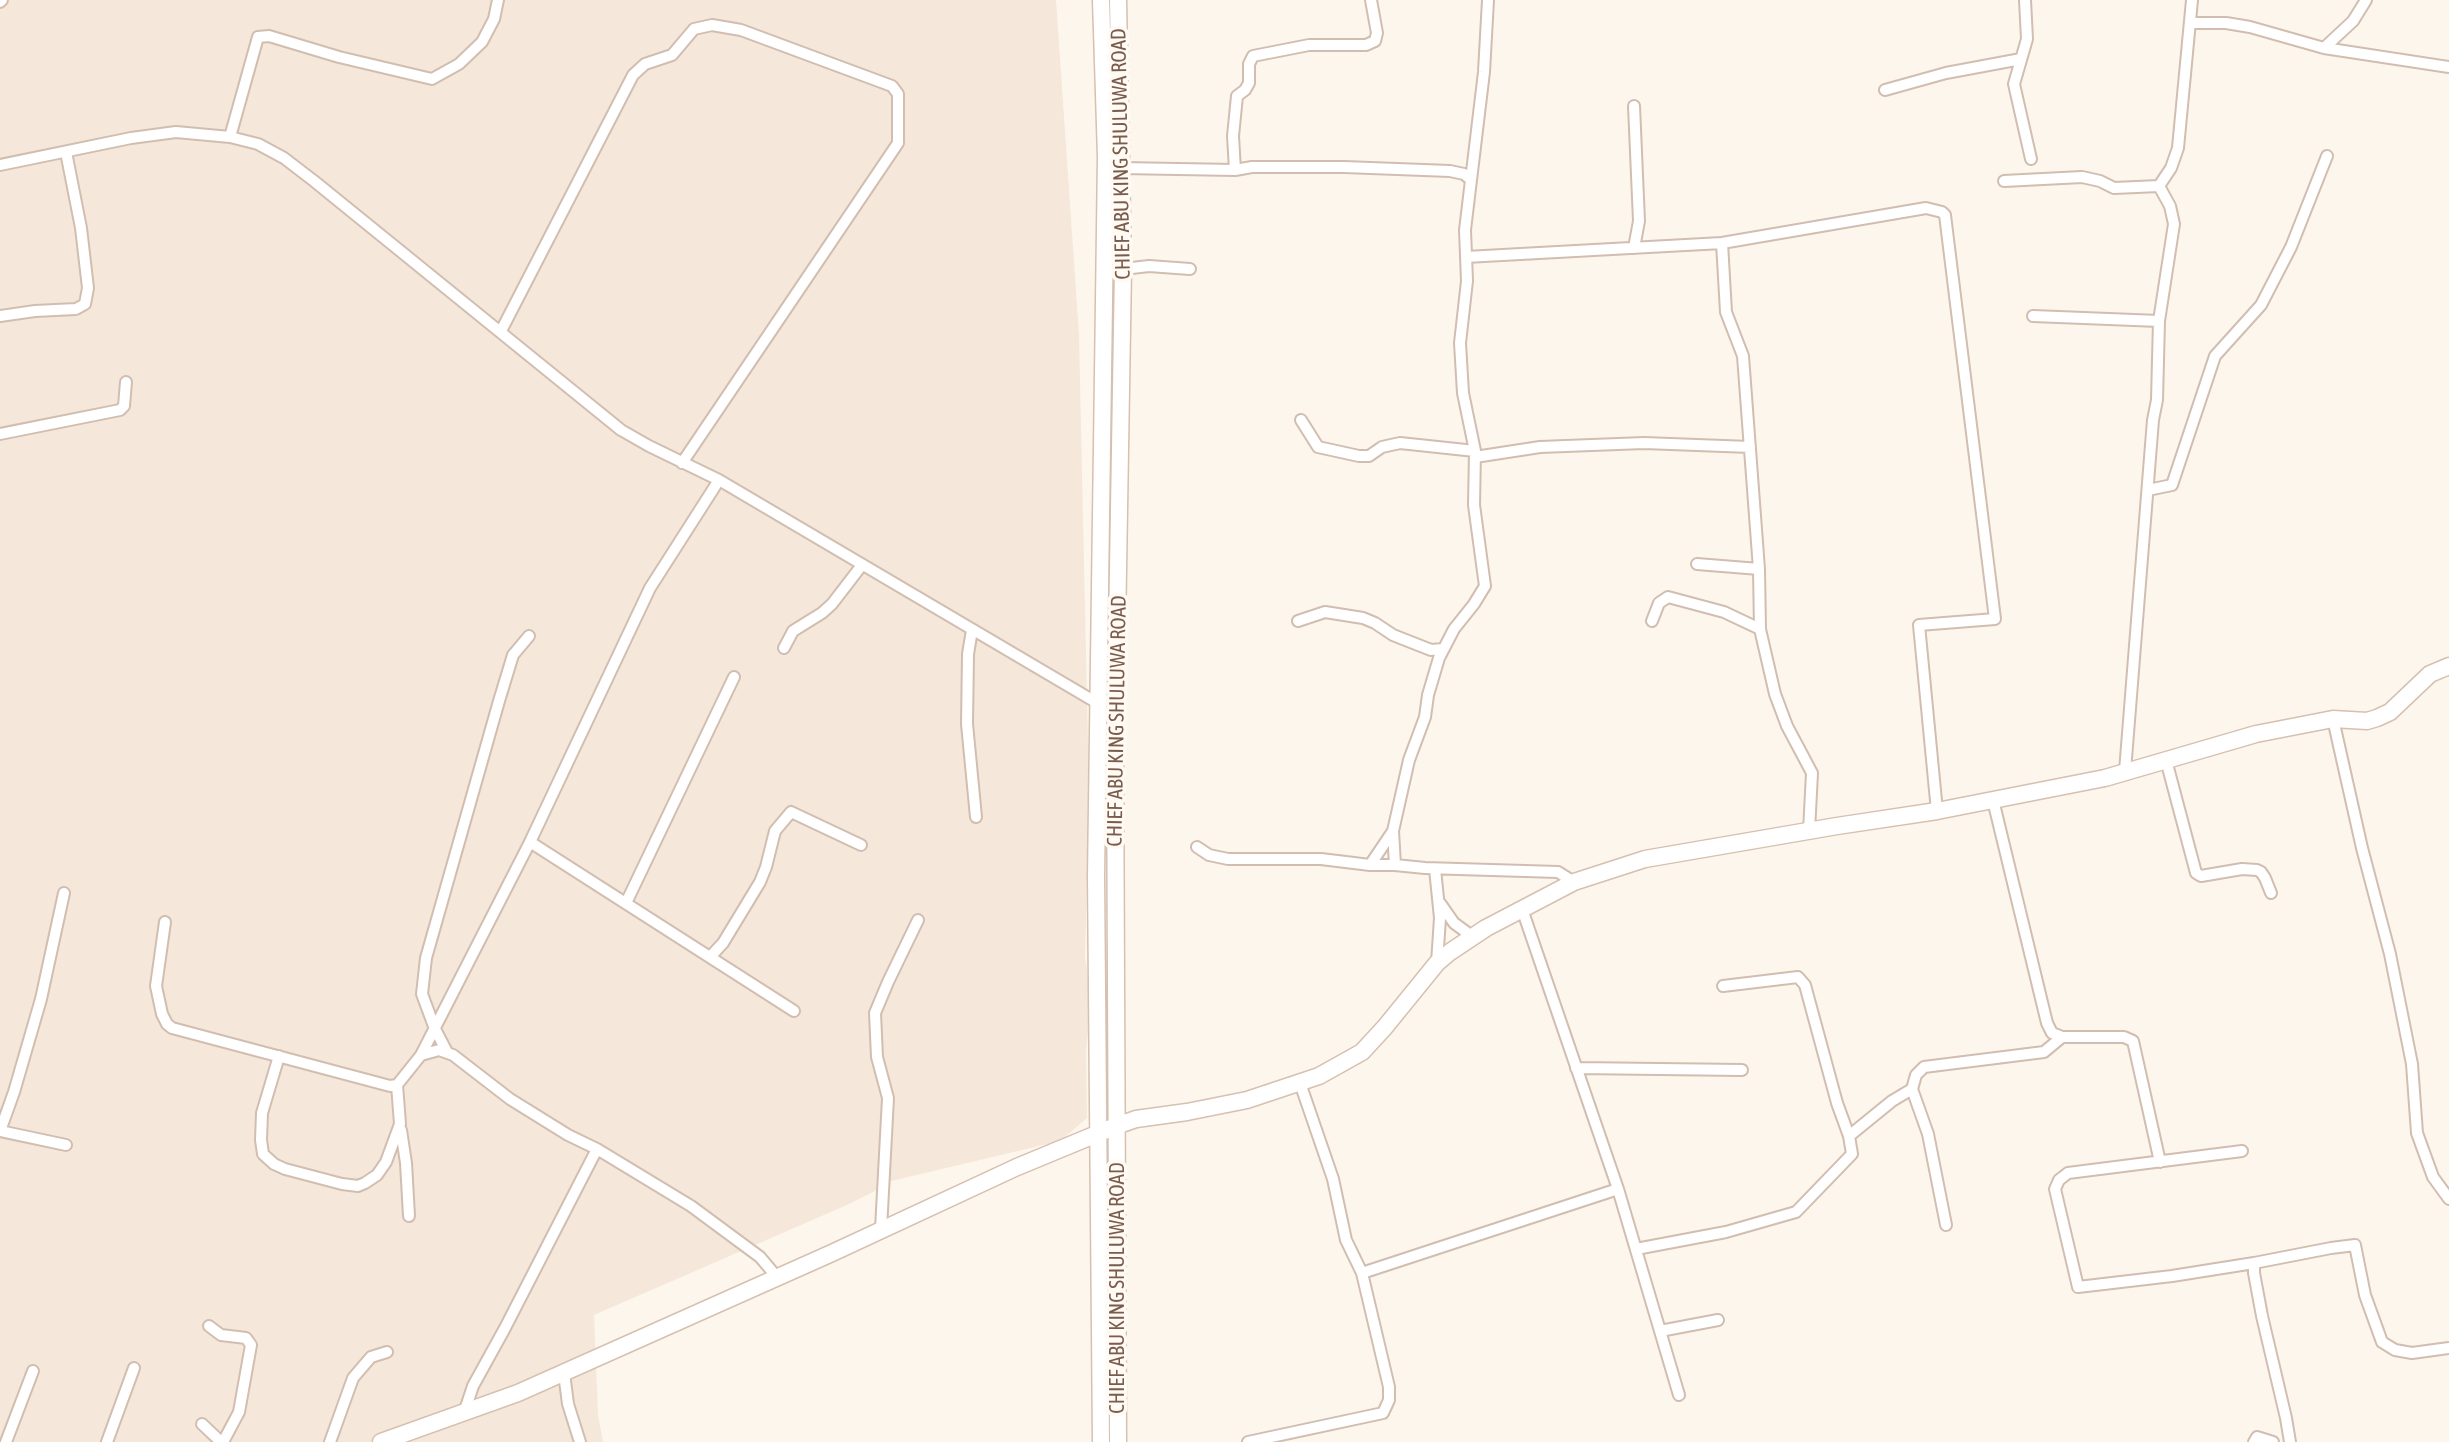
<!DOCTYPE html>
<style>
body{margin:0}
canvas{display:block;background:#fdf6ec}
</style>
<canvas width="2449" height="1442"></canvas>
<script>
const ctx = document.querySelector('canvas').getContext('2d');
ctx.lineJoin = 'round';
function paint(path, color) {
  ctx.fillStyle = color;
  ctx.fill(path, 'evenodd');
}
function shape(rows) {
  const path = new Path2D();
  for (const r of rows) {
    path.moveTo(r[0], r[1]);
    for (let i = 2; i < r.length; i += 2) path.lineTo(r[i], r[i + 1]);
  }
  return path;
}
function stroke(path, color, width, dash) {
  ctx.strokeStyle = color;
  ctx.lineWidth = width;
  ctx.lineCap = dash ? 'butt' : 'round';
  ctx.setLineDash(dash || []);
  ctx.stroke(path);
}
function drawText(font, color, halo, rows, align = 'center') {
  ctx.font = font + ' "Asap Condensed",sans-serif';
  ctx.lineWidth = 7;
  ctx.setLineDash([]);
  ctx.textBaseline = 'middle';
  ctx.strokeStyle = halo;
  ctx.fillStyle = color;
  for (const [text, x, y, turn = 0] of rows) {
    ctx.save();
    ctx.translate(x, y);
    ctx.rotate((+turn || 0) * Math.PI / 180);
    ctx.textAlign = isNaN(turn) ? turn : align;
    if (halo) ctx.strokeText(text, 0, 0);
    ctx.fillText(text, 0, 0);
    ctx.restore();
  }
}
const residential = shape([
 [0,0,1056,0,1079,335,1089,791,1085,957,1091,996,1086,1052,1087,1118,1060,1141,887,1182,875,1191,847,1205,594,1315,598,1415,603,1442,0,1442]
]);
const street = shape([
 [2025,0,2027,39,2014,84,2031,159],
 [0,2,2,0],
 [2191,23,2226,23,2250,27,2324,48,2449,67],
 [2324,48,2353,21,2366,0],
 [1885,90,1946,73,2021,59],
 [1634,106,1639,221,1634,248],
 [230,137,258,37,269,36,339,57,432,79,459,64,482,42,494,19,498,0],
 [0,165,131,138,176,132,230,137,258,144,284,158,314,181,621,430,649,446,719,480,1099,704],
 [1121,168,1235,170,1252,167,1344,167,1450,171,1464,174,1470,179],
 [1235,170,1233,136,1237,96,1245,90,1249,83,1249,64,1253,56,1309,45,1366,45,1375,41,1377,33,1371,0],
 [2004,181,2082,177,2100,181,2114,188,2159,186],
 [1722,243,1726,312,1743,356,1759,569,1760,629,1775,694,1787,726,1812,773,1809,831],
 [1466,257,1722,243,1926,208,1942,212,1945,215,1995,619,1919,625,1937,811],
 [1123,269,1149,266,1190,269],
 [0,316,35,311,76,309,85,304,88,288,81,228,66,152],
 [2033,316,2159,321],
 [501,331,633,75,645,64,672,55,694,29,712,25,741,30,892,86,898,94,898,143,682,463],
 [1301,420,1318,447,1359,456,1369,456,1382,447,1400,443,1475,451],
 [0,434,120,410,124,406,126,382],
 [1475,457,1540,447,1644,443,1750,447],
 [2148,490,2172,485,2215,356,2261,305,2291,247,2327,156],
 [1697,564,1759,569],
 [1298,621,1325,612,1363,618,1375,623,1393,635,1431,650,1443,649],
 [1652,621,1659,603,1668,597,1724,612,1760,629],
 [972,630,968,654,967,724,976,817],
 [784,648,793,631,822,613,832,604,862,565],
 [2333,719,2362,848,2390,954,2412,1064,2417,1133,2433,1177,2449,1199],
 [2166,760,2196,873,2201,876,2242,869,2257,870,2261,872,2265,878,2271,893],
 [2125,771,2153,420,2157,400,2159,321,2174,224,2170,206,2159,186,2171,168,2178,148,2192,0],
 [1993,800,2047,1023,2052,1033,2062,1037,2124,1037,2133,1041,2160,1162],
 [530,842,794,1011],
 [1197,847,1209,855,1228,859,1321,859,1370,865,1395,865,1425,868,1558,872,1574,882],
 [1370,865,1393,831],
 [1395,865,1393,831,1409,760,1425,717,1428,695,1439,658,1454,629,1474,604,1485,586,1474,505,1475,451,1463,393,1460,343,1467,281,1465,230,1484,72,1488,0],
 [1435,869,1440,918,1437,963],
 [626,903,734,677],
 [1440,903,1454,923,1473,937],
 [1522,909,1618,1189,1679,1395],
 [165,922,156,986,162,1014,167,1024,172,1028,390,1086,397,1085,421,1055,439,1050,453,1055,510,1099,568,1135,597,1149,505,1328,473,1386,464,1413],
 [710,957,723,943,760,882,766,867,775,831,791,812,861,845],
 [447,1052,435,1029,422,994,426,958,499,701,513,655,529,636],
 [421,1055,530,842,650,588,719,480],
 [279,1056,262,1113,261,1140,263,1154,274,1164,285,1169,342,1184,358,1186,365,1183,377,1175,386,1162,400,1124,397,1085],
 [1576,1068,1742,1070],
 [1912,1089,1928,1134,1946,1225],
 [401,1130,406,1163,409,1216],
 [0,1131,14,1092,41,999,64,893],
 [0,1131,66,1145],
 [1849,1136,1892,1101,1912,1089,1916,1075,1924,1067,2044,1052,2062,1037],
 [597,1149,691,1206,760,1257,776,1276],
 [2242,1151,2068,1173,2059,1180,2055,1189,2078,1287,2172,1276,2254,1263],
 [881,1229,888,1098,877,1057,875,1013,888,982,918,920],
 [1636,1249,1726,1232,1796,1212,1852,1154,1849,1136,1837,1103,1805,985,1798,977,1723,986],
 [1362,1273,1618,1189],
 [209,1326,221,1335,246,1338,251,1345,239,1412,223,1442],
 [1660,1331,1718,1320],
 [564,1373,568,1404,580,1442],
 [202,1424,221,1442],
 [6,1442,33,1371],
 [107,1442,134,1368],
 [330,1442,353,1378,371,1357,387,1352],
 [1248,1442,1383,1413,1389,1400,1389,1387,1362,1273,1346,1240,1333,1179,1300,1083],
 [2254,1442,2257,1437,2273,1442],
 [2290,1442,2286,1418,2262,1316,2254,1273,2254,1263,2331,1248,2355,1245,2365,1295,2382,1342,2395,1350,2412,1353,2449,1348]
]);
const secondary = shape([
 [1101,0,1106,157,1096,876,1101,1442],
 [381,1442,518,1393,832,1253,1017,1167,1116,1126,1136,1119,1187,1112,1247,1100,1319,1076,1362,1052,1385,1027,1437,963,1450,952,1486,928,1574,882,1645,859,1837,826,1937,811,2105,778,2256,734,2333,719,2367,721,2377,718,2390,712,2430,674,2449,666],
 [1118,1442,1115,750,1123,269,1118,0]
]);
const streetNames = [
 ["CHIEF ABU KING SHULUWA ROAD",1121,154,-91],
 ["CHIEF ABU KING SHULUWA ROAD",1117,721,-89],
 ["CHIEF ABU KING SHULUWA ROAD",1117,1288,-90]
];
paint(residential, '#f5e8da');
stroke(street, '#d1beb0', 14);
stroke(secondary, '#d6c0b0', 19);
stroke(street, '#fff', 10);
stroke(secondary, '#fff', 16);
drawText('21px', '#7a5c4d', '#fffaf3', streetNames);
</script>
